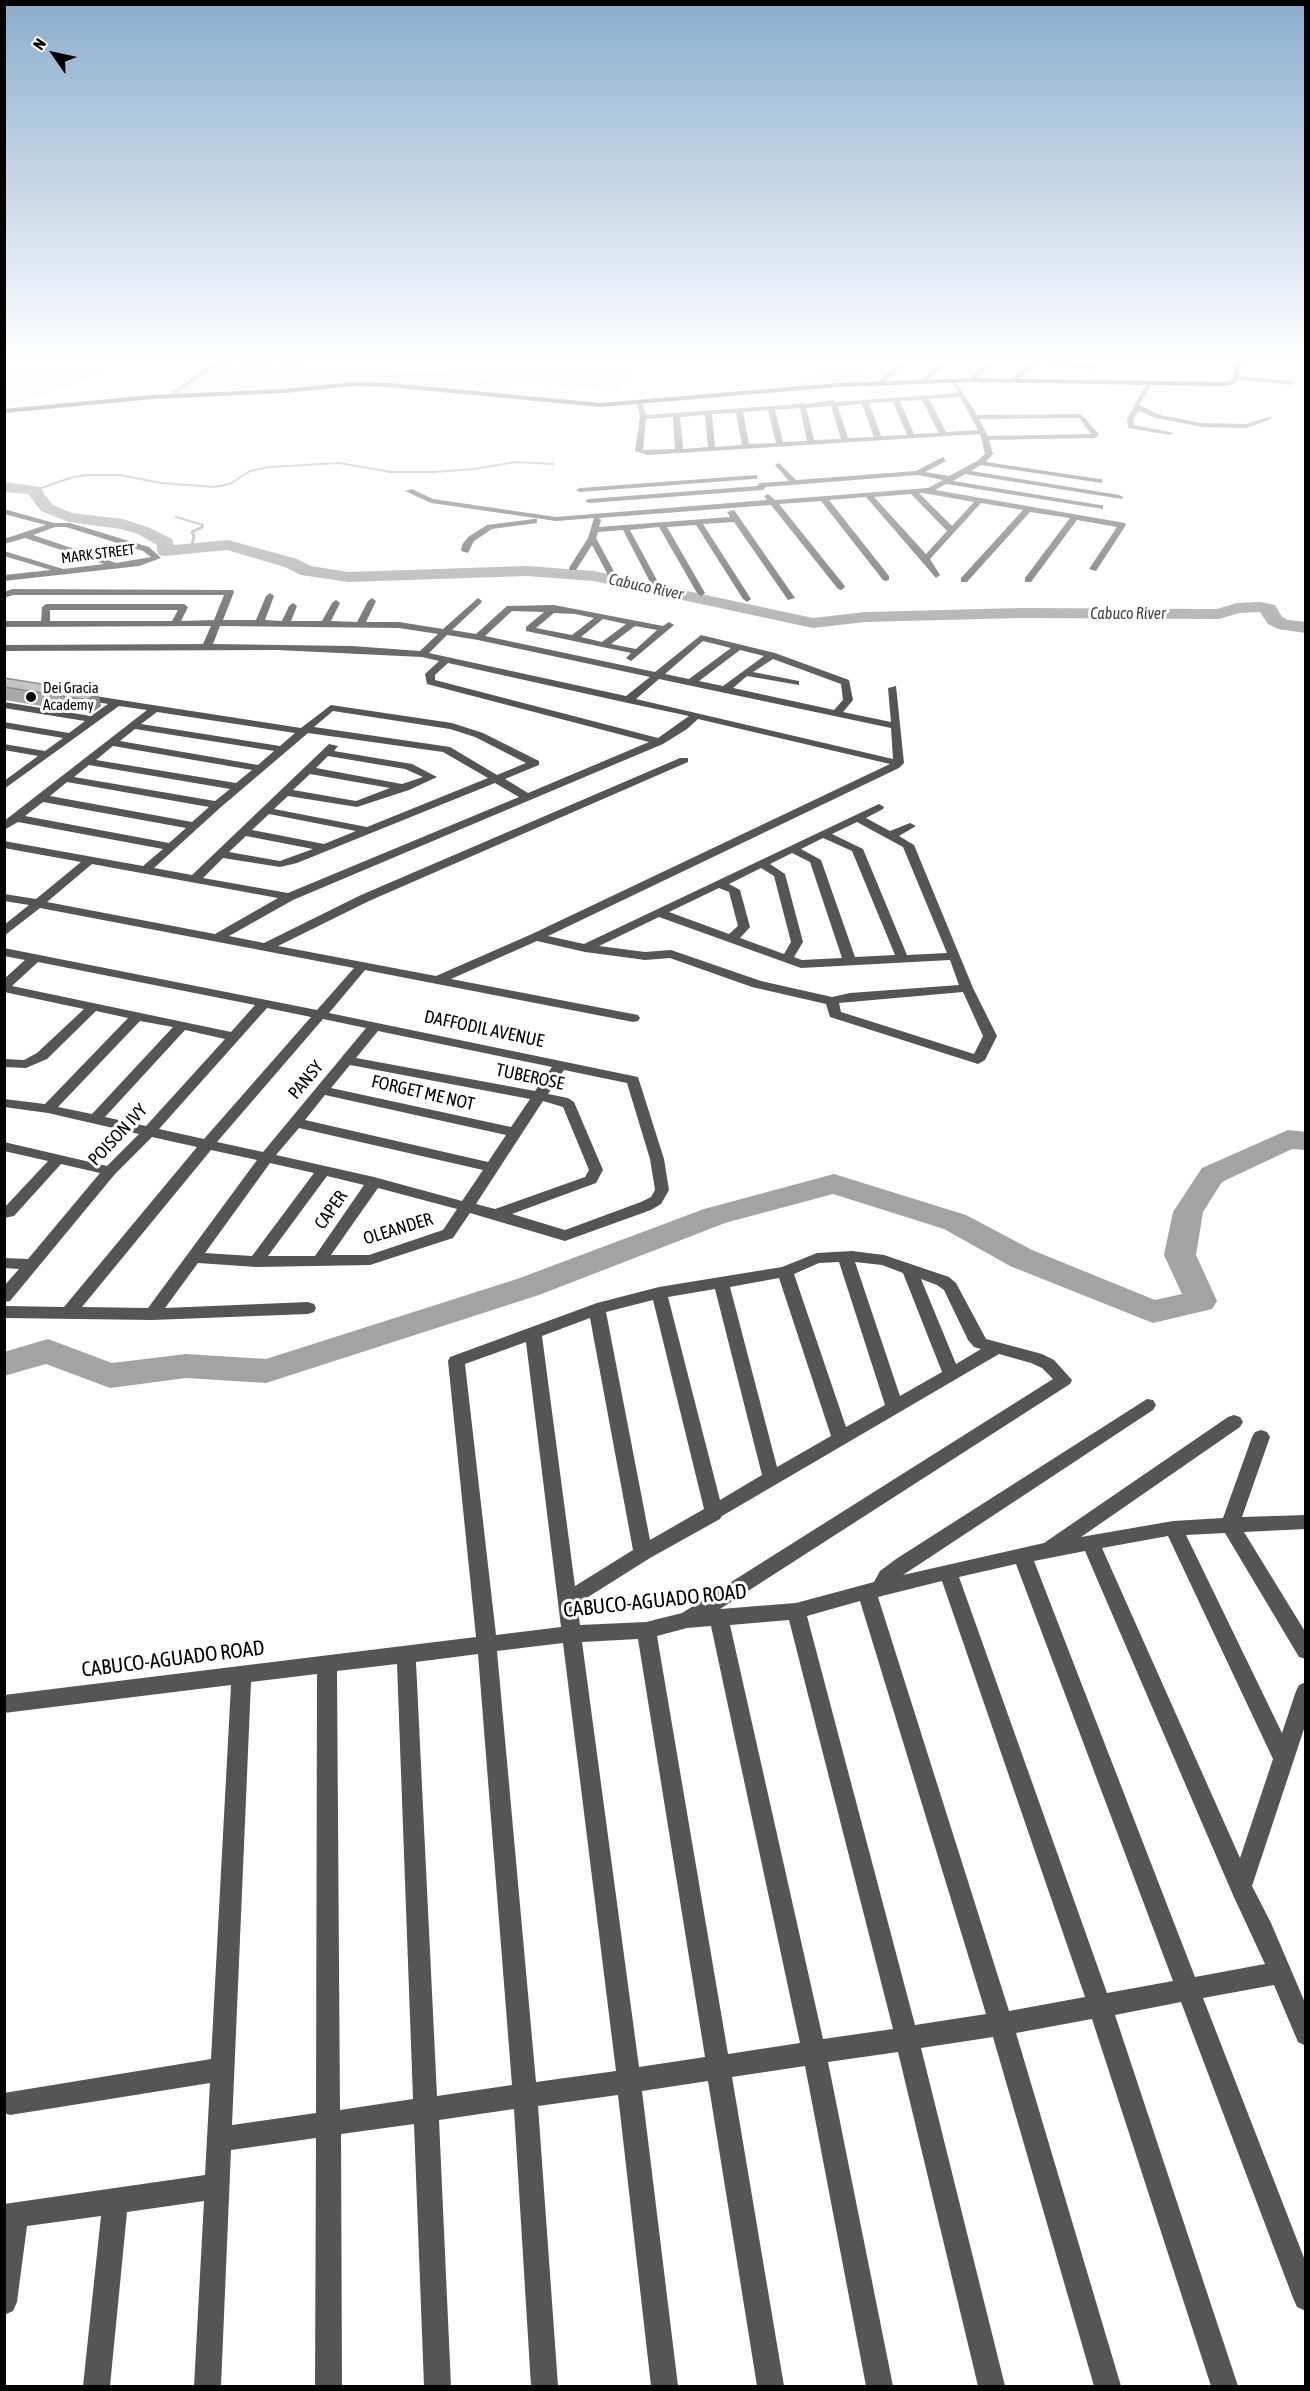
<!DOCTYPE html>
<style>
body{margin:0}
#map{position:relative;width:1310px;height:2391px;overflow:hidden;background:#fff;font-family:"Asap Condensed",sans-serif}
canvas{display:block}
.frame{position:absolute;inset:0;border:6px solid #000;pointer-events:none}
.north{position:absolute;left:24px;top:24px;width:60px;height:60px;-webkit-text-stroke:4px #fff;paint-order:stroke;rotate:304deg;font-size:16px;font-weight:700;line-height:24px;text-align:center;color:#000}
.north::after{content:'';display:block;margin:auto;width:21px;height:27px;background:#000;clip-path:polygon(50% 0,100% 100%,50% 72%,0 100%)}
</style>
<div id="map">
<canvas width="1310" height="2391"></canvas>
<div class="frame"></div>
<div class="north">N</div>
</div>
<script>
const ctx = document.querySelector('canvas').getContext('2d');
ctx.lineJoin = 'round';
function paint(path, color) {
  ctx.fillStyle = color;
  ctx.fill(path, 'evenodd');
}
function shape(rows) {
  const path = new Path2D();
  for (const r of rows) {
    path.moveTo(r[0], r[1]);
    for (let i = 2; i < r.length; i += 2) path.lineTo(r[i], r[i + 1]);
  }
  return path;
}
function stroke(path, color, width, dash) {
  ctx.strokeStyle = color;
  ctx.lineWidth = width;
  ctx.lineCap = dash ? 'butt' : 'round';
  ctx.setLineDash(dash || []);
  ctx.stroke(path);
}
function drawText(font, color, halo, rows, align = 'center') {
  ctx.font = font + ' "Asap Condensed",sans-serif';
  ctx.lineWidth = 6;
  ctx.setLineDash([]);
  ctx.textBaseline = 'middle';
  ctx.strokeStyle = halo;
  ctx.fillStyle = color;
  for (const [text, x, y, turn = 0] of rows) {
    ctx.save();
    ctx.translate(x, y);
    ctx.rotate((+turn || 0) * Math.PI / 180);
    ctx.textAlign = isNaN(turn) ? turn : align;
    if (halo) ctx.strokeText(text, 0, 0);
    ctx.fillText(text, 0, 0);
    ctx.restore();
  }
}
const green = shape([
 [4,359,134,359,71,386,5,408],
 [239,359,643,359,616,392,515,381,496,394,375,383,176,394,213,369],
 [818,370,881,375,873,383,799,387]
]);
const streamFar1 = shape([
 [190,359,223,361],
 [235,362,345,371,453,376,487,383],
 [36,490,73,477,88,475,120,475,161,483,214,487,230,484,250,471,270,467,339,463,391,472,434,472,475,469,515,462,554,464],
 [176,517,203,525,200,529]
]);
const stream = shape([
 [174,550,192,545,194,536,192,532,202,527]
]);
const river = shape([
 [4,482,41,487,44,494,53,505,72,513,123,519,150,528,172,539,174,545,228,540,297,559,311,566,348,572,527,566,594,571,813,618,865,612,1020,608,1217,609,1237,603,1260,602,1275,605,1282,617,1288,620,1306,622,1306,633,1278,629,1268,624,1260,612,1239,613,1219,619,1020,618,865,622,813,628,594,581,527,576,348,582,301,575,285,567,227,550,165,556,159,555,157,551,157,545,138,534,121,529,69,522,41,511,28,494,4,492,4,482],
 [1288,1130,1306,1132,1306,1150,1292,1149,1222,1182,1203,1212,1196,1255,1217,1301,1212,1309,1153,1323,1010,1266,944,1229,833,1194,725,1223,539,1295,266,1383,186,1378,110,1388,46,1364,4,1376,4,1352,48,1339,112,1363,186,1354,266,1359,517,1279,704,1209,834,1174,966,1215,1032,1250,1155,1300,1182,1294,1164,1255,1173,1212,1202,1168,1288,1130]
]);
const minor = shape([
 [230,359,238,359,207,372,172,397,167,396,203,370,230,359],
 [905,359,911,359,880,385,876,385,876,383,905,359],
 [925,359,954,359,922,384,920,381,943,362,925,359],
 [992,359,998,359,973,381,969,381,969,379,992,359],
 [1019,359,1039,359,1095,367,1092,369,1038,363,1016,381,1012,381,1012,379,1031,362,1019,359],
 [1166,359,1173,359,1170,361,1166,359],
 [1236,376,1291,381,1294,383,1291,385,1234,379,1236,376],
 [954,379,977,415,1081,414,1099,434,1096,438,989,440,993,454,986,462,1099,479,1102,479,1102,483,981,465,971,471,1119,495,1123,497,1122,499,965,474,953,481,1100,505,1103,505,1103,509,946,484,935,490,1125,523,1126,525,1096,571,1089,569,1117,527,1077,520,1031,582,1025,582,1025,578,1070,518,1030,512,967,582,961,582,961,578,1023,510,981,503,930,559,940,575,936,578,866,497,829,500,889,576,889,580,886,581,883,580,821,501,779,504,844,585,845,587,841,590,838,589,771,505,599,518,601,520,599,527,730,517,727,512,734,510,795,598,788,600,734,522,703,524,751,599,747,602,743,599,696,525,667,527,705,593,701,596,697,593,659,527,630,530,658,582,654,585,650,582,623,530,598,532,596,538,616,575,615,577,609,577,592,545,576,570,570,570,569,568,588,538,594,518,556,521,431,503,405,491,412,489,433,499,556,517,767,500,764,496,768,494,775,500,928,488,943,480,918,475,766,487,763,490,589,503,585,501,589,499,757,486,760,483,789,481,775,465,779,463,796,480,916,471,943,457,946,461,925,472,949,476,977,461,985,454,980,434,647,455,635,451,640,417,637,403,642,402,646,415,799,404,802,402,805,404,833,400,836,402,958,393,951,381,954,379],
 [960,397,978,430,946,432,929,399,960,397],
 [922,400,939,433,914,434,900,401,922,400],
 [893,402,907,435,881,436,869,403,893,402],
 [862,404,874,437,848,438,838,406,862,404],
 [831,406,841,439,814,440,806,408,831,406],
 [800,408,807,441,783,442,775,410,800,408],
 [768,410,776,443,749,444,743,412,768,410],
 [736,413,742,445,715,447,712,414,736,413],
 [705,415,708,447,683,449,680,417,705,415],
 [673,417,675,449,643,450,646,419,673,417],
 [1079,418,1091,434,988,436,979,419,1079,418],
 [919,493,923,493,974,502,952,526,919,493],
 [911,494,947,531,926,554,874,497,911,494],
 [1147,383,1152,384,1139,405,1160,415,1202,423,1246,424,1269,417,1272,419,1246,428,1202,427,1156,418,1139,411,1133,419,1134,425,1174,433,1170,435,1128,428,1127,419,1147,383],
 [757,475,757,479,754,479,580,492,576,490,580,488,757,475],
 [4,509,54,523,70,523,149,547,161,558,139,566,4,581,4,575,51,570,4,556,4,551,63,569,104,564,25,538,4,544,4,539,46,525,4,514,4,509],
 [55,527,66,527,143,551,151,557,116,563,33,535,55,527],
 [534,519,537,519,537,523,492,529,474,541,468,553,461,551,462,545,468,537,487,525,534,519],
 [12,589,233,590,234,592,223,620,256,620,266,596,270,593,274,596,265,620,282,621,289,606,293,603,297,606,291,621,322,621,332,603,336,600,340,603,331,621,357,622,368,601,372,598,376,601,366,622,399,622,443,629,478,598,482,601,481,603,452,630,476,634,507,606,554,605,663,626,669,622,674,625,631,661,626,658,631,653,526,631,526,627,544,612,512,611,485,636,655,672,701,635,775,653,849,680,853,700,843,712,891,722,888,688,896,686,904,763,899,768,548,936,584,944,879,804,884,807,883,809,866,818,890,831,910,823,916,826,899,836,914,845,973,988,997,1036,985,1060,978,1064,830,1017,826,1004,752,987,670,958,645,960,585,952,537,941,451,979,633,1014,638,1015,640,1018,638,1021,633,1022,365,970,329,1013,638,1077,664,1159,669,1190,661,1204,651,1210,565,1241,470,1213,453,1238,370,1265,256,1267,198,1263,165,1308,308,1302,314,1304,316,1308,314,1312,308,1314,152,1320,4,1318,4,1306,64,1307,197,1147,152,1137,115,1174,10,1301,4,1302,4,1286,19,1269,4,1268,4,1258,28,1259,100,1173,61,1164,14,1216,4,1218,4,1208,48,1161,4,1151,4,1142,107,1166,139,1134,48,1113,4,1107,4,1099,45,1104,128,1018,96,1011,47,1059,26,1068,4,1067,4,1059,24,1060,37,1053,84,1009,4,992,4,979,25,960,4,956,4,948,317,1010,354,968,40,908,4,936,4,925,29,905,4,901,4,894,36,899,81,862,4,848,4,841,143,866,163,849,18,822,4,830,4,821,147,710,119,706,4,789,4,781,38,756,4,750,4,744,45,751,63,738,4,728,4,722,69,733,85,721,4,708,4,702,91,716,108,704,79,699,77,697,82,694,301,728,331,705,452,723,483,733,539,761,539,765,505,779,528,793,649,742,427,684,425,674,439,661,422,657,277,650,4,651,4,645,203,644,211,626,5,627,4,621,41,621,42,607,46,604,184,604,188,607,181,621,214,620,224,595,13,595,4,598,4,592,12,589],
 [50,610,178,610,172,621,50,621,50,610],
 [554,613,575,614,594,618,572,635,536,628,554,613],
 [603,619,626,624,602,642,581,637,603,619],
 [220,626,399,628,438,634,420,651,352,646,213,644,220,626],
 [635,626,657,630,636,649,611,644,635,626],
 [447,635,478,640,650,677,626,696,429,653,447,635],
 [703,641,731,648,689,679,665,674,703,641],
 [740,650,764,656,723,686,699,681,740,650],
 [773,659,841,684,843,700,834,710,733,688,747,676,799,685,799,681,753,672,773,659],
 [448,663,628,703,689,716,658,738,435,680,435,675,448,663],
 [659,679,891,728,893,759,636,699,659,679],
 [333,711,450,729,475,737,526,763,497,775,450,747,314,727,333,711],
 [157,712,295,733,280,746,141,724,157,712],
 [698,719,890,764,532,934,436,976,278,946,369,901,688,762,688,758,680,758,361,895,264,943,229,936,293,900,663,744,687,729,698,719],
 [135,729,274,751,258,765,120,741,135,729],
 [308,733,443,752,488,778,367,827,274,809,288,796,357,807,409,790,437,777,412,764,334,751,338,746,329,744,192,875,154,868,221,807,308,733],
 [113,746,252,770,236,783,96,760,113,746],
 [328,756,405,769,423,777,402,784,316,768,328,756],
 [89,765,230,789,215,801,74,777,89,765],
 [310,774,390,788,356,801,293,790,310,774],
 [67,782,209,807,192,822,50,796,67,782],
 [495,783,519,797,288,893,203,878,223,858,280,867,297,863,495,783],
 [43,802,186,828,169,843,25,816,43,802],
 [269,814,356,831,324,844,252,830,269,814],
 [857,822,903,847,947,953,907,955,863,849,832,834,857,822],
 [246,836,313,849,280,861,229,852,246,836],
 [823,838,852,851,895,955,855,957,821,860,801,849,823,838],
 [792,853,810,862,842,958,802,960,794,957,803,942,785,874,770,864,792,853],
 [92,864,278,898,215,934,47,902,92,864],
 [761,868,774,876,791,942,784,954,740,938,750,927,740,890,729,884,761,868],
 [719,888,729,892,738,926,729,934,669,912,719,888],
 [659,917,801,968,950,960,959,985,850,993,832,997,761,981,671,950,645,952,599,946,659,917],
 [38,962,255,1005,231,1032,12,986,38,962],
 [963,992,983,1036,974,1054,841,1012,839,1003,963,992],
 [267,1008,311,1017,204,1139,159,1129,267,1008],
 [323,1019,366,1028,263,1152,217,1142,323,1019],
 [140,1021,173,1027,92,1114,58,1107,140,1021],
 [185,1030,225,1039,146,1126,105,1117,185,1030],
 [378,1031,552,1067,535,1091,356,1058,378,1031],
 [350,1065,530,1099,511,1127,331,1088,350,1065],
 [564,1070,627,1083,650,1159,655,1190,651,1197,641,1202,565,1230,512,1214,596,1183,603,1170,574,1102,568,1098,548,1094,564,1070],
 [325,1095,506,1135,488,1162,305,1120,325,1095],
 [543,1101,563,1107,589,1170,585,1177,495,1209,476,1204,543,1101],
 [299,1128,483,1170,462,1201,374,1177,276,1155,299,1128],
 [211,1150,257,1160,148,1308,82,1307,211,1150],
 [270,1163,314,1173,252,1256,205,1253,270,1163],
 [327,1176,364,1185,315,1256,268,1256,327,1176],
 [378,1188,457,1209,443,1230,369,1255,331,1255,378,1188],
 [852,1251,884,1255,949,1277,956,1283,986,1339,1042,1354,1054,1360,1072,1380,1070,1384,720,1609,796,1603,874,1582,880,1571,896,1559,1147,1399,1153,1400,1156,1405,1153,1410,903,1575,1044,1543,1228,1417,1234,1415,1240,1417,1243,1422,1240,1427,1081,1537,1173,1521,1223,1518,1252,1437,1255,1432,1261,1430,1267,1432,1270,1437,1242,1517,1306,1515,1306,1529,1244,1532,1306,1633,1306,1659,1299,1657,1225,1533,1186,1535,1282,1733,1296,1691,1299,1685,1306,1682,1306,1723,1252,1886,1271,1923,1306,2005,1306,2046,1298,2042,1274,1985,1203,1998,1306,2263,1306,2311,1297,2307,1293,2298,1181,2002,1115,2015,1238,2386,1211,2386,1092,2019,1016,2033,1121,2386,1094,2386,993,2037,921,2048,1005,2386,978,2386,898,2052,828,2062,893,2386,866,2386,805,2066,732,2077,784,2386,757,2386,708,2081,642,2091,678,2386,651,2386,618,2095,538,2106,558,2386,531,2386,514,2109,439,2120,451,2386,424,2386,414,2124,341,2134,342,2386,315,2386,316,2138,231,2150,221,2386,194,2386,204,2201,127,2212,110,2386,83,2386,101,2216,27,2226,17,2302,13,2311,4,2315,4,2204,205,2175,210,2083,10,2115,4,2113,4,2093,211,2059,231,1685,4,1713,4,1695,476,1637,448,1361,450,1357,597,1303,659,1287,782,1267,817,1253,852,1251],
 [839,1262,885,1405,846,1427,794,1274,819,1263,839,1262],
 [855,1262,882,1265,903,1273,942,1372,900,1396,855,1262],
 [779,1278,831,1436,777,1467,730,1287,779,1278],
 [921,1279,937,1285,944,1290,968,1340,974,1347,981,1349,956,1364,921,1279],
 [715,1289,762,1475,720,1500,668,1297,715,1289],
 [653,1300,704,1509,650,1540,606,1312,653,1300],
 [590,1318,633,1550,575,1586,542,1336,590,1318],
 [526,1342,561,1627,496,1635,465,1364,526,1342],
 [999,1354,1031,1363,1042,1368,1053,1379,682,1613,646,1622,580,1625,577,1604,650,1558,720,1519,722,1516,999,1354],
 [1168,1536,1273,1759,1240,1858,1102,1548,1168,1536],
 [1085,1551,1233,1895,1265,1964,1195,1977,1034,1561,1085,1551],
 [1016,1564,1173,1981,1107,1993,959,1577,1016,1564],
 [942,1581,1085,1997,1009,2011,878,1597,942,1581],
 [860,1601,986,2014,915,2025,807,1616,860,1601],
 [789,1620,893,2029,823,2039,730,1625,789,1620],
 [711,1626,800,2043,728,2054,657,1636,687,1628,711,1626],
 [638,1639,705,2057,639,2067,582,1642,638,1639],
 [563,1643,616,2071,536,2082,497,1651,563,1643],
 [478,1654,512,2085,437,2096,416,1662,478,1654],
 [397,1664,413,2099,340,2110,337,1671,397,1664],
 [317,1674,316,2113,232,2125,251,1682,317,1674]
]);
const major = shape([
 [1236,359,1242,359,1239,378,1234,384,1223,386,971,382,838,387,601,407,389,387,353,386,284,393,153,399,4,413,4,409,153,395,284,389,353,382,389,383,601,403,838,383,971,378,1223,382,1230,381,1233,378,1236,359]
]);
const wall = shape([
 [4,678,98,693,101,706,90,714,4,700]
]);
const shadedWall = shape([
 [98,693,101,706,90,714,87,700]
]);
const building = shape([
 [4,678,98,693,87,700,4,687,4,678]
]);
const markers = [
 [31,697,6,"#000"]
];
const farStreetnames = [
 ["MARK STREET",98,554,-7]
];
const farPoinames = [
 ["Dei Gracia",43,688],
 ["Academy",43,705]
];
const farWaternames = [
 ["Cabuco River",646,587,12],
 ["Cabuco River",1128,614]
];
const streetNames = [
 ["DAFFODIL AVENUE",484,1029,12],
 ["TUBEROSE",530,1077,12],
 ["PANSY",306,1080,-50],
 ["FORGET ME NOT",423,1093,13],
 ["POISON IVY",118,1135,-47],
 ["CAPER",331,1210,-55],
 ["OLEANDER",398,1229,-17]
];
const nearStreetnames = [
 ["CABUCO-AGUADO ROAD",655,1601,-6],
 ["CABUCO-AGUADO ROAD",173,1659,-7]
];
paint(green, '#dcdcdc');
stroke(streamFar1, '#a3a3a3', 2);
stroke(stream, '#a3a3a3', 3);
paint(river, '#a3a3a3');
stroke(major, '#dbdbdb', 1);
paint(minor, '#555');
paint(major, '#000');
paint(wall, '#a9a9a9');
paint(shadedWall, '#898989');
paint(building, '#c4c4c4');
stroke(building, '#898989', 1.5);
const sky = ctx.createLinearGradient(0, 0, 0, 693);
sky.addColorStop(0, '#8cadcc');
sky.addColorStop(0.52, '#fff');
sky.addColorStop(1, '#ffffff00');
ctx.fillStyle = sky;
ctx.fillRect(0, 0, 1310, 693);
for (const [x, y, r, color] of markers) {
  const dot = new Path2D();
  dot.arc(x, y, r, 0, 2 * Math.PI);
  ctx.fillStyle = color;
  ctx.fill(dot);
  stroke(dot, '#fff', 2);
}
drawText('15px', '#000', '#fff', farStreetnames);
drawText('15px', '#000', '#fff', farPoinames, 'left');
drawText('italic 16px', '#444', '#fff', farWaternames);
drawText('18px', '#000', '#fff', streetNames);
drawText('21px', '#000', '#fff', nearStreetnames);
</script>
